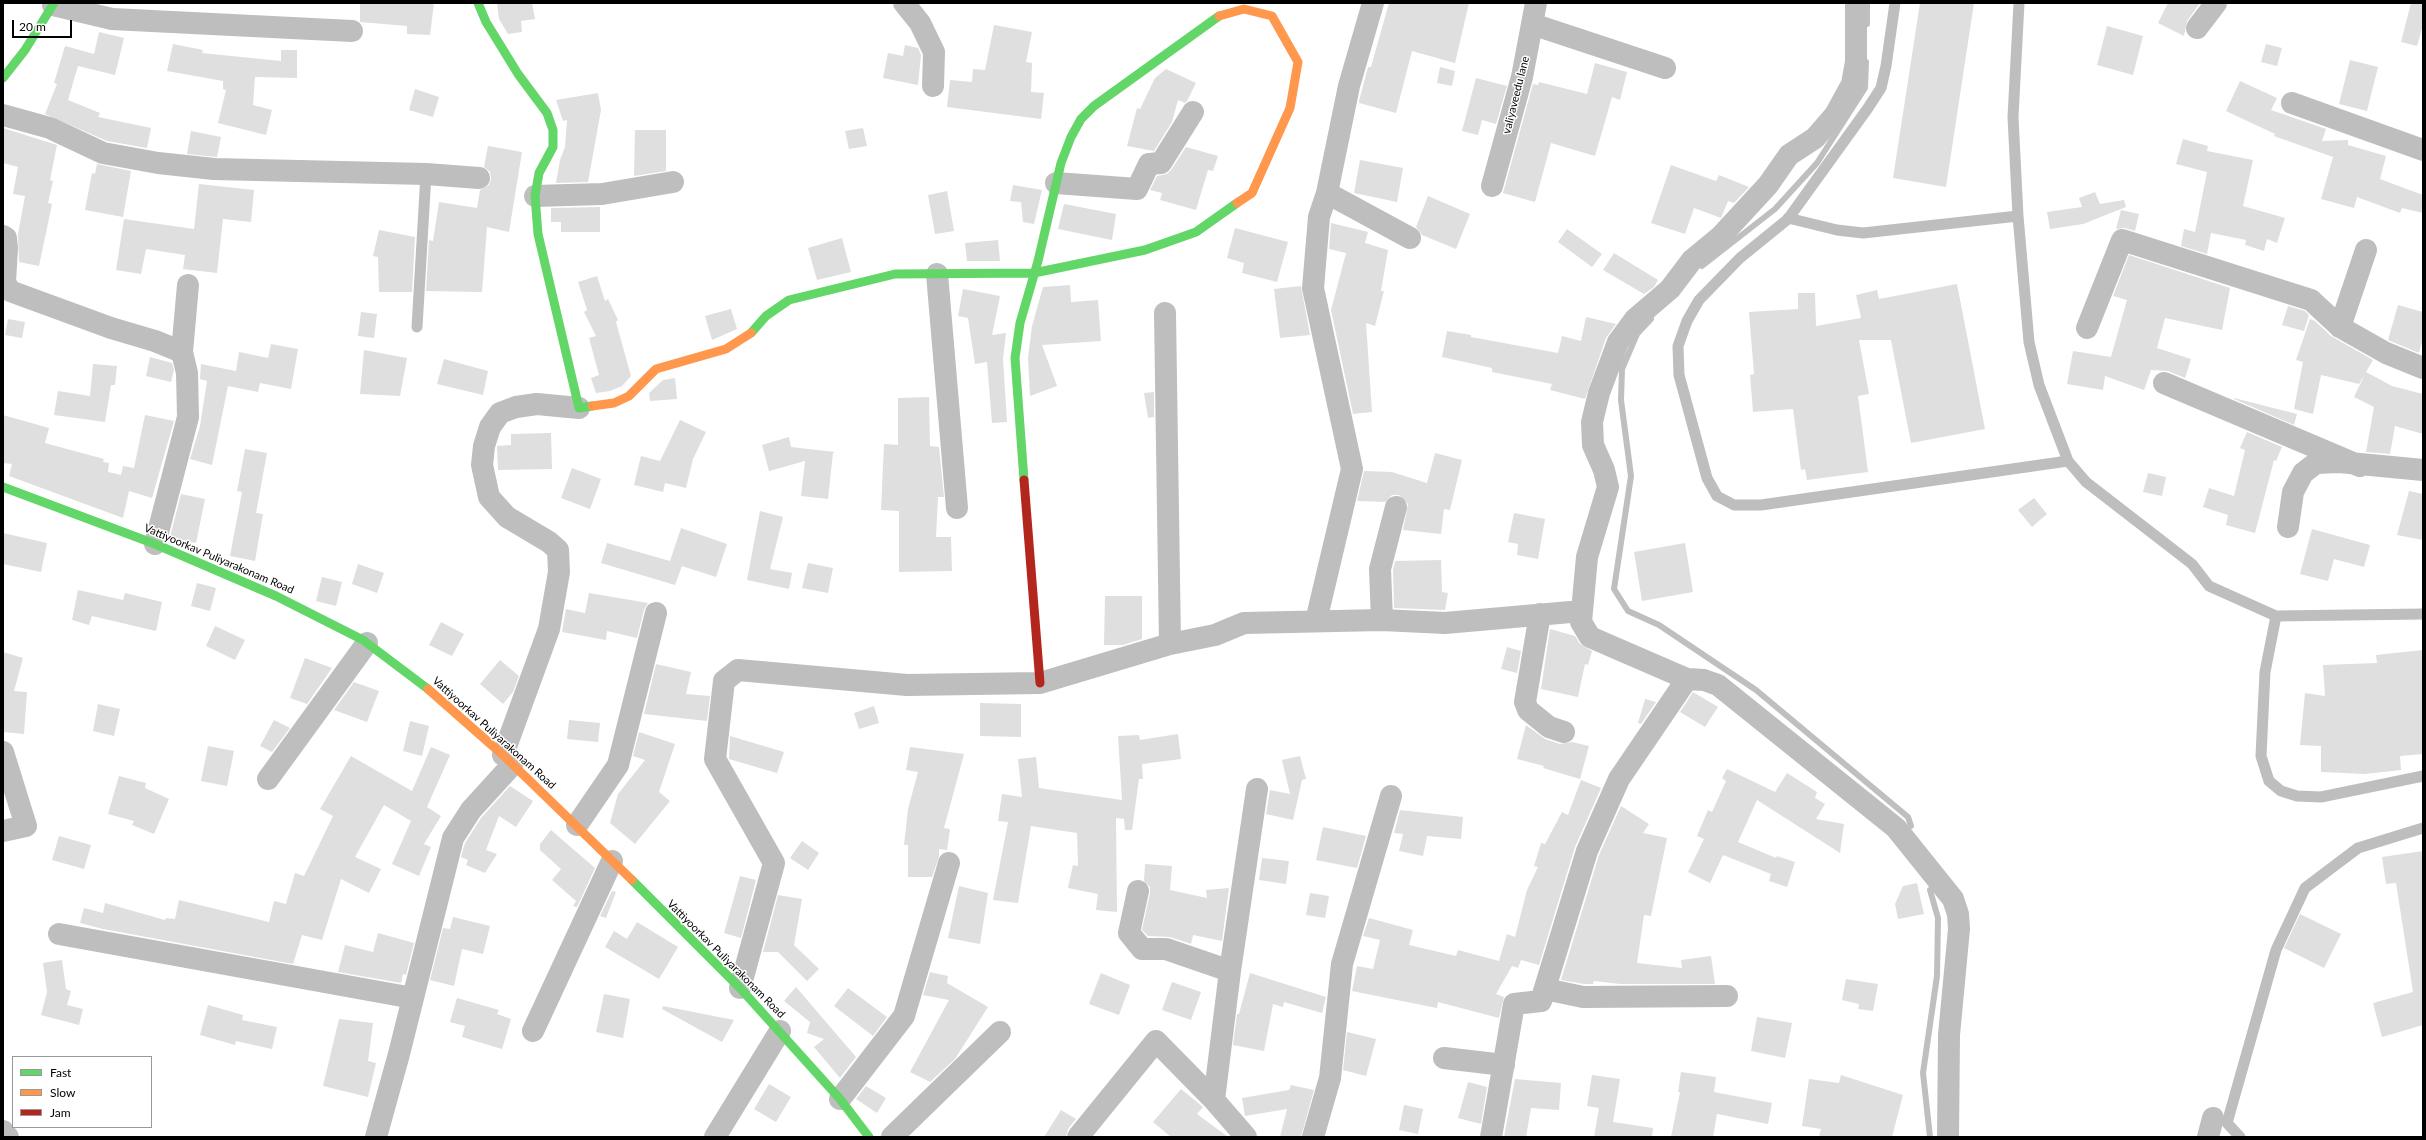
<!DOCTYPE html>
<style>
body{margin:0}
#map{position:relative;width:2426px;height:1140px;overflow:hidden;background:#fff;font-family:Lato,sans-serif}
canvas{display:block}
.frame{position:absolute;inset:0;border:4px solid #000;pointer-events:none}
.legend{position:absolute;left:12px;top:1056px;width:140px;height:72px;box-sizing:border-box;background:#fff;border:1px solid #999;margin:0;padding:5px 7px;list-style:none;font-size:12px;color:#000}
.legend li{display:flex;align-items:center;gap:8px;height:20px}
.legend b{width:20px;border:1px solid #999}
.scale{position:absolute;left:12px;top:20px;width:60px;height:18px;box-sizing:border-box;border:2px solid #000;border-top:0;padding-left:5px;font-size:12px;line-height:14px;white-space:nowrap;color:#000;-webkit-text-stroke:3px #fff;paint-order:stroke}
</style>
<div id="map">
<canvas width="2426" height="1140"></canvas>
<div class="frame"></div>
<ul class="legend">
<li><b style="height:5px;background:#63d668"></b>Fast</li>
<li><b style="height:5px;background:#ff974d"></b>Slow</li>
<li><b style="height:5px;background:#b3261e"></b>Jam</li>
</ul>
<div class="scale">20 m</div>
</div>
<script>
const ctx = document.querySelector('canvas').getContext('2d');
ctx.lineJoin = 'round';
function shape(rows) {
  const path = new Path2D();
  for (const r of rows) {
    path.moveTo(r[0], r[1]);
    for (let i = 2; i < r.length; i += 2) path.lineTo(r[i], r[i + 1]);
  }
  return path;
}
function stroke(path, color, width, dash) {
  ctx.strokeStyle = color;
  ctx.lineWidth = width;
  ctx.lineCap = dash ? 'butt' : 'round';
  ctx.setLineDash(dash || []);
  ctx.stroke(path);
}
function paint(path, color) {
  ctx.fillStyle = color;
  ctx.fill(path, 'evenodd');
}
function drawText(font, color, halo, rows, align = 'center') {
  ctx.font = font + ' Lato,sans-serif';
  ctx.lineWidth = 3;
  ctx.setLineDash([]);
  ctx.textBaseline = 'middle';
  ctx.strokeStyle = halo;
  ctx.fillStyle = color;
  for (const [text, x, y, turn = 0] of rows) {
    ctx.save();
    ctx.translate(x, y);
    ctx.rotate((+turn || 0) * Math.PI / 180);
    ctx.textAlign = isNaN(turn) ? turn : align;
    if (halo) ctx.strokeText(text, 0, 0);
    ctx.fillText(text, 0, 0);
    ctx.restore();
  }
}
const stream = shape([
 [1867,24,1867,3],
 [1702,266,1775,209,1817,163,1865,88,1866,62],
 [1651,319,1637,334,1622,369,1621,400,1631,476,1614,589,1628,611,1659,625,1756,690,1908,817,1911,826],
 [1930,890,1938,918,1937,976,1923,1073,1930,1137]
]);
const building = shape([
 [360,3,434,3,430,35,407,34,407,26,360,22],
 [497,3,532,3,535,19,521,21,522,32,508,34,499,19],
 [1389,3,1469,3,1455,63,1412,51,1396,113,1359,103,1359,101,1368,67,1371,67],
 [1920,3,1974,3,1946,187,1893,178],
 [2168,3,2200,3,2187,21,2184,36,2158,23],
 [2411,3,2423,3,2423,25,2417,46,2401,42],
 [994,25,1032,32,1026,62,1032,63,1031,92,1044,93,1041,119,947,107,950,80,972,82,973,69,985,70],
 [2107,26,2143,36,2133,75,2097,65],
 [99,32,124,38,115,75,78,66,68,100,100,113,98,117,151,128,147,148,107,141,45,114,57,84,54,83,65,46,94,54],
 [173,44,203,50,202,53,281,61,281,50,297,50,297,78,255,77,253,105,272,110,266,135,218,123,226,90,223,89,223,81,167,71],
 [2266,44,2282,48,2277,66,2261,62],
 [905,45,918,48,921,55,918,85,883,78,888,53,903,56],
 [2350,60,2378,67,2367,111,2339,104],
 [1595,63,1627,72,1620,100,1612,97,1595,156,1551,143,1535,202,1503,193,1533,84,1538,85,1539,82,1587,94],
 [1440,67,1455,71,1452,86,1437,83],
 [1166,69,1196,83,1187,101,1185,103,1178,100,1172,122,1154,151,1127,146,1137,108,1140,109,1155,78],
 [1476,78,1507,86,1496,124,1482,120,1478,135,1462,131],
 [2240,81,2277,98,2271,110,2326,129,2322,141,2348,140,2348,145,2386,156,2380,179,2423,195,2423,213,2402,208,2400,213,2357,197,2354,208,2321,199,2333,157,2274,136,2275,134,2226,111],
 [415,89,439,97,433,117,409,110],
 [598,93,601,110,588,182,556,183,560,160,565,147,567,120,563,121,556,100],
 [3,128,57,145,50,180,53,181,48,203,52,204,39,266,19,262,18,234,25,196,13,194,18,167,3,163],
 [863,128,867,146,849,149,845,131],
 [635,130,666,130,666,171,634,176],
 [191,131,221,137,217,157,187,154],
 [2183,139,2208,146,2207,151,2253,160,2243,206,2285,218,2277,243,2267,239,2264,251,2245,245,2246,240,2211,233,2207,254,2181,246,2184,229,2195,232,2207,172,2176,164],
 [488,146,522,152,509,232,487,227,482,292,426,291,429,240,433,241,439,202,477,208,480,190,489,185,491,179,490,172,484,167],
 [1186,147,1218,156,1213,171,1208,170,1196,210,1160,200,1162,193,1150,190,1157,176,1167,174,1171,170],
 [1360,160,1403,168,1397,202,1354,193],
 [97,164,131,171,123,217,85,210,92,173,95,174],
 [1671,165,1716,181,1719,175,1749,187,1734,203,1728,201,1721,218,1694,208,1685,234,1651,223],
 [199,184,254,190,251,222,223,219,217,273,183,269,185,255,146,249,141,274,116,270,124,219,194,229],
 [1013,185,1042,190,1034,224,1023,222,1021,202,1010,201],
 [947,191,954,231,935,234,928,195],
 [2095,192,2100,204,2124,200,2126,207,2083,224,2050,229,2047,212,2082,207,2079,198],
 [1428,196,1470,214,1456,249,1422,235,1416,227],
 [1064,204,1116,214,1112,240,1058,229],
 [600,207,600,232,561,232,561,222,551,222,551,208],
 [2121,210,2139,214,2135,231,2125,228,2116,229],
 [1331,223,1368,232,1365,243,1388,250,1381,291,1384,291,1375,326,1366,323,1372,412,1353,414,1331,310,1346,253,1329,249],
 [1235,228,1288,242,1277,282,1242,273,1244,263,1227,258],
 [1567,229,1602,254,1592,267,1558,242],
 [379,230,415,237,412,292,379,292,378,257,373,256],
 [842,238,851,272,817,280,808,248],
 [998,240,1000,261,967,261,965,243],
 [1614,253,1658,280,1654,287,1644,294,1603,270],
 [2129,255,2230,288,2222,330,2165,318,2157,348,2191,359,2185,378,2168,371,2151,370,2144,390,2105,376,2103,390,2067,384,2073,351,2111,357,2127,300,2113,296],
 [597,276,605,301,608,299,618,320,616,322,631,376,622,386,610,391,596,393,591,378,599,375,589,338,596,336,584,312,587,310,578,282],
 [1957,284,1985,429,1911,443,1891,340,1859,340,1869,394,1858,396,1868,472,1807,480,1805,469,1801,470,1793,409,1753,412,1750,375,1754,374,1749,312,1798,309,1798,293,1815,293,1816,326,1861,318,1856,295,1877,290,1879,299],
 [1070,285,1071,302,1098,300,1101,341,1042,345,1057,386,1030,396,1028,358,1032,326,1043,287],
 [1301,286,1310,335,1280,338,1274,289],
 [963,289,1000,296,992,335,1006,333,1003,359,1007,422,992,423,987,362,975,364,968,318,958,316],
 [2398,305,2423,312,2423,338,2419,353,2388,340],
 [2288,306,2305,311,2309,315,2304,331,2282,325],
 [731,309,737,329,712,340,705,316],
 [361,312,377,314,374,338,358,336],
 [1586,317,1616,324,1606,338,1585,399,1550,390,1552,384,1492,372,1492,368,1442,357,1447,331,1471,335,1471,337,1558,353,1562,336,1581,341],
 [8,319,25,322,22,338,5,335],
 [2310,319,2315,321,2331,336,2373,360,2366,372,2392,386,2423,394,2423,434,2395,426,2390,454,2366,452,2374,407,2354,397,2365,374,2359,384,2321,375,2313,414,2294,409,2303,362,2296,360],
 [271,344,298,349,291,389,260,383,258,392,228,386,212,465,190,459,200,426,207,381,200,379,201,364,236,371,239,352,268,358],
 [364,350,407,358,400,396,360,394],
 [150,357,172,363,174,370,171,382,146,376],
 [444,359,488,371,483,395,437,384],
 [93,364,117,366,115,385,111,385,105,422,54,415,58,391,90,396],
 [675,378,677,399,650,401,649,393,663,380],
 [1154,392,1154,417,1148,418,1144,393],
 [929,397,930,446,939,447,944,497,938,497,936,537,951,537,952,571,899,572,899,511,881,510,884,444,898,445,898,398],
 [2234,398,2297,414,2294,425,2234,399],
 [3,415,49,428,45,443,104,459,103,462,109,463,108,472,121,475,123,466,134,468,145,415,174,421,152,498,129,491,123,518,9,476,12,464,3,463],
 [680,420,706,432,693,459,686,488,665,483,663,492,634,485,641,456,660,461],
 [2247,432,2282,447,2276,461,2274,460,2255,533,2226,525,2228,515,2203,507,2209,488,2234,496,2245,450,2240,448],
 [551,433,552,469,498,470,497,446,511,445,511,434],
 [789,437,791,447,835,452,833,453,828,499,801,496,805,461,769,471,762,445],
 [245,449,267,453,256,513,263,514,255,561,230,556,242,492,237,491],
 [1435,453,1462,460,1450,510,1444,509,1441,534,1403,530,1408,504,1399,495,1392,495,1385,502,1357,501,1364,471,1392,472,1427,483],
 [572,468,601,479,590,509,561,498],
 [2148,473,2166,477,2162,496,2143,492],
 [2409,491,2423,494,2423,540,2397,535],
 [181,494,205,499,196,543,170,537],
 [2034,498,2047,514,2032,527,2018,510],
 [760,511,783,517,770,569,792,573,789,589,747,580],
 [1514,513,1545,519,1538,559,1517,555,1518,544,1508,542],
 [681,528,727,544,716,577,682,566,675,585,601,563,607,543,670,561],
 [2312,529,2370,545,2364,567,2334,559,2328,581,2300,574],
 [3,533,47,543,41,572,3,564],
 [1685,543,1693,592,1642,601,1634,552],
 [1441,560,1442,592,1448,593,1445,610,1394,608,1393,570,1395,561],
 [808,563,833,568,828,593,802,588],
 [358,564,384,573,377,593,352,584],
 [322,577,342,582,336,606,316,601],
 [197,583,216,588,210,611,191,606],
 [78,590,123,600,125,593,162,602,156,631,92,616,89,625,72,620],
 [589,593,648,603,644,610,637,638,607,631,606,640,562,632,566,609,585,613],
 [1105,596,1142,596,1142,639,1123,645,1104,645],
 [441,622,464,634,452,656,429,645],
 [215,626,245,640,235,660,206,646],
 [1550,629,1575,636,1580,644,1592,651,1588,665,1585,664,1578,697,1541,689],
 [1507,647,1521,651,1517,673,1501,669],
 [2423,650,2423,754,2400,756,2401,770,2365,774,2321,772,2321,746,2300,745,2305,693,2325,696,2323,665,2377,663,2376,655],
 [3,652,23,658,14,691,27,692,24,734,3,732],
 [305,658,332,668,307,704,290,698],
 [500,660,519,676,513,692,503,704,480,684],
 [656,664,691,672,686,694,710,696,707,721,644,714],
 [354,682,379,691,367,722,334,710],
 [1693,692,1718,707,1705,727,1680,712],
 [1645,699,1656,702,1641,724,1638,723],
 [980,703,1021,704,1021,737,980,736],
 [98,704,120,709,114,736,93,731],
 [874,706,879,723,859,729,854,713],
 [274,720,290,728,272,752,260,746],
 [569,720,600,723,598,742,567,739],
 [410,721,429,726,422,756,403,751],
 [1526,725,1545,739,1560,744,1572,742,1589,746,1580,779,1543,768,1544,766,1517,759],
 [639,732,675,744,659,792,670,801,635,844,610,823,618,794,645,760,633,756],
 [1178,734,1181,759,1142,764,1143,779,1139,779,1132,830,1125,830,1124,819,1116,818,1117,912,1096,910,1098,894,1068,888,1073,865,1078,866,1077,833,1031,826,1018,903,993,900,1008,822,998,821,1002,794,1022,797,1018,759,1036,757,1039,788,1122,800,1118,736,1139,735,1140,740],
 [730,736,784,752,777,773,729,759],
 [208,746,234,751,227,786,201,781],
 [431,747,450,755,427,807,441,816,424,844,431,847,419,876,392,864,411,821,384,805,355,857,381,869,369,893,341,879,322,940,302,935,293,964,103,929,80,923,84,908,103,913,105,903,165,920,166,918,175,919,179,900,269,922,274,901,286,904,295,873,304,876,333,816,320,809,351,756,412,791],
 [910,747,964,754,944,828,950,829,947,850,939,849,939,857,932,877,908,877,908,845,904,845,908,809,918,772,906,770],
 [1300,756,1306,779,1302,780,1293,820,1266,814,1270,790,1290,794,1282,760],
 [1727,769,1775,792,1787,773,1817,792,1815,798,1825,804,1816,819,1844,824,1840,853,1757,800,1738,842,1776,858,1777,856,1795,862,1787,887,1769,881,1771,874,1723,855,1710,883,1688,872,1704,839,1697,836,1708,810,1712,812,1726,781,1722,778],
 [119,776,146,783,145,788,169,799,154,834,132,825,134,821,108,814],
 [1581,780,1601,788,1575,847,1539,965,1521,960,1518,968,1512,966,1496,994,1504,997,1499,1018,1438,1002,1437,1008,1352,991,1357,966,1373,969,1380,940,1363,936,1369,918,1413,930,1409,945,1456,956,1458,950,1499,961,1507,934,1515,937,1527,890,1538,867,1534,866,1541,843,1545,844,1562,812,1568,815],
 [510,786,533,801,516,827,499,816,486,850,497,854,485,873,466,865,468,860,461,857,465,843,481,818],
 [1621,806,1649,824,1643,833,1667,838,1651,916,1644,915,1637,963,1682,968,1681,960,1711,956,1715,984,1620,984,1594,981,1593,984,1584,984,1561,980,1599,855],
 [1400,810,1463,817,1461,839,1427,836,1423,856,1399,851,1403,834,1394,833],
 [1323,827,1366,836,1357,868,1316,860],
 [551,830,595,868,577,907,573,906,576,901,552,880,561,869,540,850,540,844],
 [59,836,91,845,84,869,52,860],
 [802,841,819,853,808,870,790,858],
 [2423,851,2423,1025,2382,1037,2373,1003,2413,992,2396,883,2386,884,2382,857],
 [1262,858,1289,861,1286,884,1259,880],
 [1145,864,1172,866,1170,890,1207,898,1206,890,1229,888,1222,941,1193,935,1191,944,1170,937,1148,936,1142,930,1150,893,1150,887,1144,881],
 [740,876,756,880,741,938,724,933],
 [1917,883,1924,914,1898,919,1895,904,1903,886],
 [959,886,988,893,980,944,948,938],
 [612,891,616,892,606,918,600,916],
 [1310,893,1329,896,1325,918,1306,915],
 [778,895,802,899,794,945,819,969,807,981,778,952,763,952],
 [2300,914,2341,934,2324,968,2284,948],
 [453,917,490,926,483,954,462,949,454,986,430,980,443,928,450,929],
 [637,922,678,947,659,979,605,947,614,931,627,939],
 [378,933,414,943,406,975,403,974,401,983,338,972,345,945,373,952],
 [62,960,66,989,71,991,67,1005,83,1009,79,1025,41,1015,47,992,43,963],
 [930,972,948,976,947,983,988,1007,955,1059,930,1082,910,1072,949,1000,923,995],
 [1101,973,1130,985,1119,1015,1089,1004],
 [1250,973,1326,997,1322,1013,1284,1002,1283,1007,1273,1004,1264,1051,1233,1045,1237,1014,1239,1014],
 [1846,979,1878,984,1873,1011,1858,1009,1859,1004,1842,1000],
 [1172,982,1201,992,1191,1020,1162,1010],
 [796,987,856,1057,840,1078,814,1047,824,1039,807,1033,810,1022,784,1001],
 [848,988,887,1017,873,1036,834,1006],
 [604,994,630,999,623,1038,596,1032],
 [457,998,499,1010,497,1014,511,1019,502,1049,462,1037,465,1026,450,1022],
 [208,1005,243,1015,242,1020,277,1027,272,1049,236,1041,235,1045,200,1035],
 [663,1006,734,1020,722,1042,662,1009],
 [1757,1017,1792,1023,1785,1058,1751,1051],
 [339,1019,373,1023,368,1061,376,1063,368,1097,323,1086],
 [1347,1032,1376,1039,1366,1076,1343,1070],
 [1681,1072,1716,1077,1714,1092,1772,1103,1768,1124,1717,1114,1713,1137,1671,1137,1680,1092,1678,1092],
 [1592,1075,1620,1079,1613,1122,1653,1128,1652,1137,1594,1137,1599,1108,1587,1106],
 [1841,1075,1903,1095,1892,1137,1819,1137,1821,1129,1802,1126,1809,1079,1839,1083],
 [1515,1079,1561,1083,1559,1110,1531,1108,1526,1137,1504,1137],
 [1468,1082,1487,1087,1481,1124,1458,1118],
 [769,1084,791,1097,776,1122,754,1109],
 [1291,1085,1314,1090,1301,1137,1280,1137,1287,1109,1245,1116,1242,1098,1289,1090],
 [866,1086,886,1098,877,1113,856,1099],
 [1181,1089,1203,1107,1197,1114,1228,1137,1171,1137,1153,1122],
 [1404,1105,1423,1109,1418,1134,1399,1130],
 [1061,1110,1076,1119,1068,1129,1066,1137,1044,1137]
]);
const lane = shape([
 [1895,3,1886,66,1881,88,1868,108,1788,219,1740,258,1699,300,1687,321,1678,346,1679,375,1707,478,1717,496,1734,505,1761,505,2068,461],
 [2019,3,2013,117,2018,216,2029,342,2039,385,2068,461,2086,482,2192,564,2209,586,2276,616,2423,614],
 [1788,218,1837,230,1863,233,2018,216],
 [417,327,426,174],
 [2276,616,2265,672,2261,756,2269,781,2281,791,2297,796,2321,797,2423,776],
 [2240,1137,2227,1123,2276,950,2305,888,2358,848,2423,828]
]);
const street = shape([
 [904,3,920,23,934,52,933,86],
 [53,5,112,19,352,31],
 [1532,24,1665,68],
 [2197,28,2216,3],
 [2292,103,2423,150],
 [3,115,50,128,103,153,158,163,214,169,426,174,479,178],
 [1056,183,1137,189,1149,164,1161,163,1193,112],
 [1492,186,1522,77,1536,3],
 [1327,193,1410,238],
 [535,196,602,194,673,182],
 [3,236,6,238,7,248,5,282,10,291,111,328,155,341,182,352,187,373,188,417,155,544],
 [937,274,957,508],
 [1165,313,1170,644],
 [2340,327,2366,250],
 [2087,328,2122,240,2311,300,2340,327,2386,353,2423,368],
 [182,352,188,285],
 [2164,383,2360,466],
 [2288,527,2293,492,2303,473,2316,463,2339,462,2423,470],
 [1540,614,1525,702,1528,710,1549,727,1564,732],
 [1382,620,1380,569,1396,507],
 [1316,621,1352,469,1313,288,1319,217,1327,193,1349,86,1373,3],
 [1687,679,1704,680,1718,685,1896,828,1953,899,1958,914,1959,929,1949,1035,1948,1137],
 [3,752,26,826,3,831],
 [503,755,549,629,559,572,558,550,549,542,507,517,489,497,482,465,484,446,490,427,500,413,516,407,537,404,579,408],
 [268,779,367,643],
 [577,825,618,765,656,613],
 [1138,891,1129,933,1142,949,1166,949,1230,971],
 [59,934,413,998],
 [740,988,774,863,715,759,724,681,738,670,907,685,1040,683,1170,644,1215,635,1244,623,1382,620,1445,623,1582,611],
 [1545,989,1583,997,1727,996],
 [533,1031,612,861],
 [1444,1058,1504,1065],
 [840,1099,904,1016,949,863],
 [3,1131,8,1137],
 [376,1137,399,1054,453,838,471,810,512,765],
 [715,1137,780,1031],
 [892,1137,1000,1032],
 [1078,1137,1156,1041,1214,1100],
 [1246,1137,1214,1100,1230,971,1257,789],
 [1313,1137,1330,1078,1342,964,1391,796],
 [1491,1137,1514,1004,1541,1001,1587,851,1619,779,1687,679,1590,637,1581,622,1587,557,1608,487,1604,470,1593,445,1592,422,1599,393,1618,342,1635,319,1670,289,1692,260,1721,236,1768,185,1789,155,1815,138,1835,115,1852,84,1856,62,1856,3],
 [2208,1137,2213,1118]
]);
const fast = shape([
 [478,3,486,22,518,74,547,113,553,130,553,147,539,173,535,196,538,234,579,408,592,406],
 [3,78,25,50,54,3],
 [751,333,766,316,789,300,895,274,1034,273,1145,250,1196,232,1237,203],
 [1024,480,1015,358,1020,323,1038,261,1061,163,1071,137,1081,119,1094,106,1219,16],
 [3,487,155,544,276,596,363,640,428,689],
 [632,880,740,988,840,1099,869,1137]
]);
const slow = shape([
 [1219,16,1244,9,1272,16,1298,62,1290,108,1252,193,1237,203],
 [592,406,614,403,629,396,656,369,726,349,751,333],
 [428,689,503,755,632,880]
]);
const jam = shape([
 [1024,480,1040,683]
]);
const streetNames = [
 ["valiyaveedu lane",1516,95,-76],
 ["Vattiyoorkav Puliyarakonam Road",219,559,23],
 ["Vattiyoorkav Puliyarakonam Road",494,733,42],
 ["Vattiyoorkav Puliyarakonam Road",726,959,45]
];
stroke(stream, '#bfbfbf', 6);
paint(building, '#dfdfdf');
stroke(lane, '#bebebe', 11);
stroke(street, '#bebebe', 22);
stroke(fast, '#63d668', 9);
stroke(slow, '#ff974d', 9);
stroke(jam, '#b3261e', 9);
drawText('11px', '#000', '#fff', streetNames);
</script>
